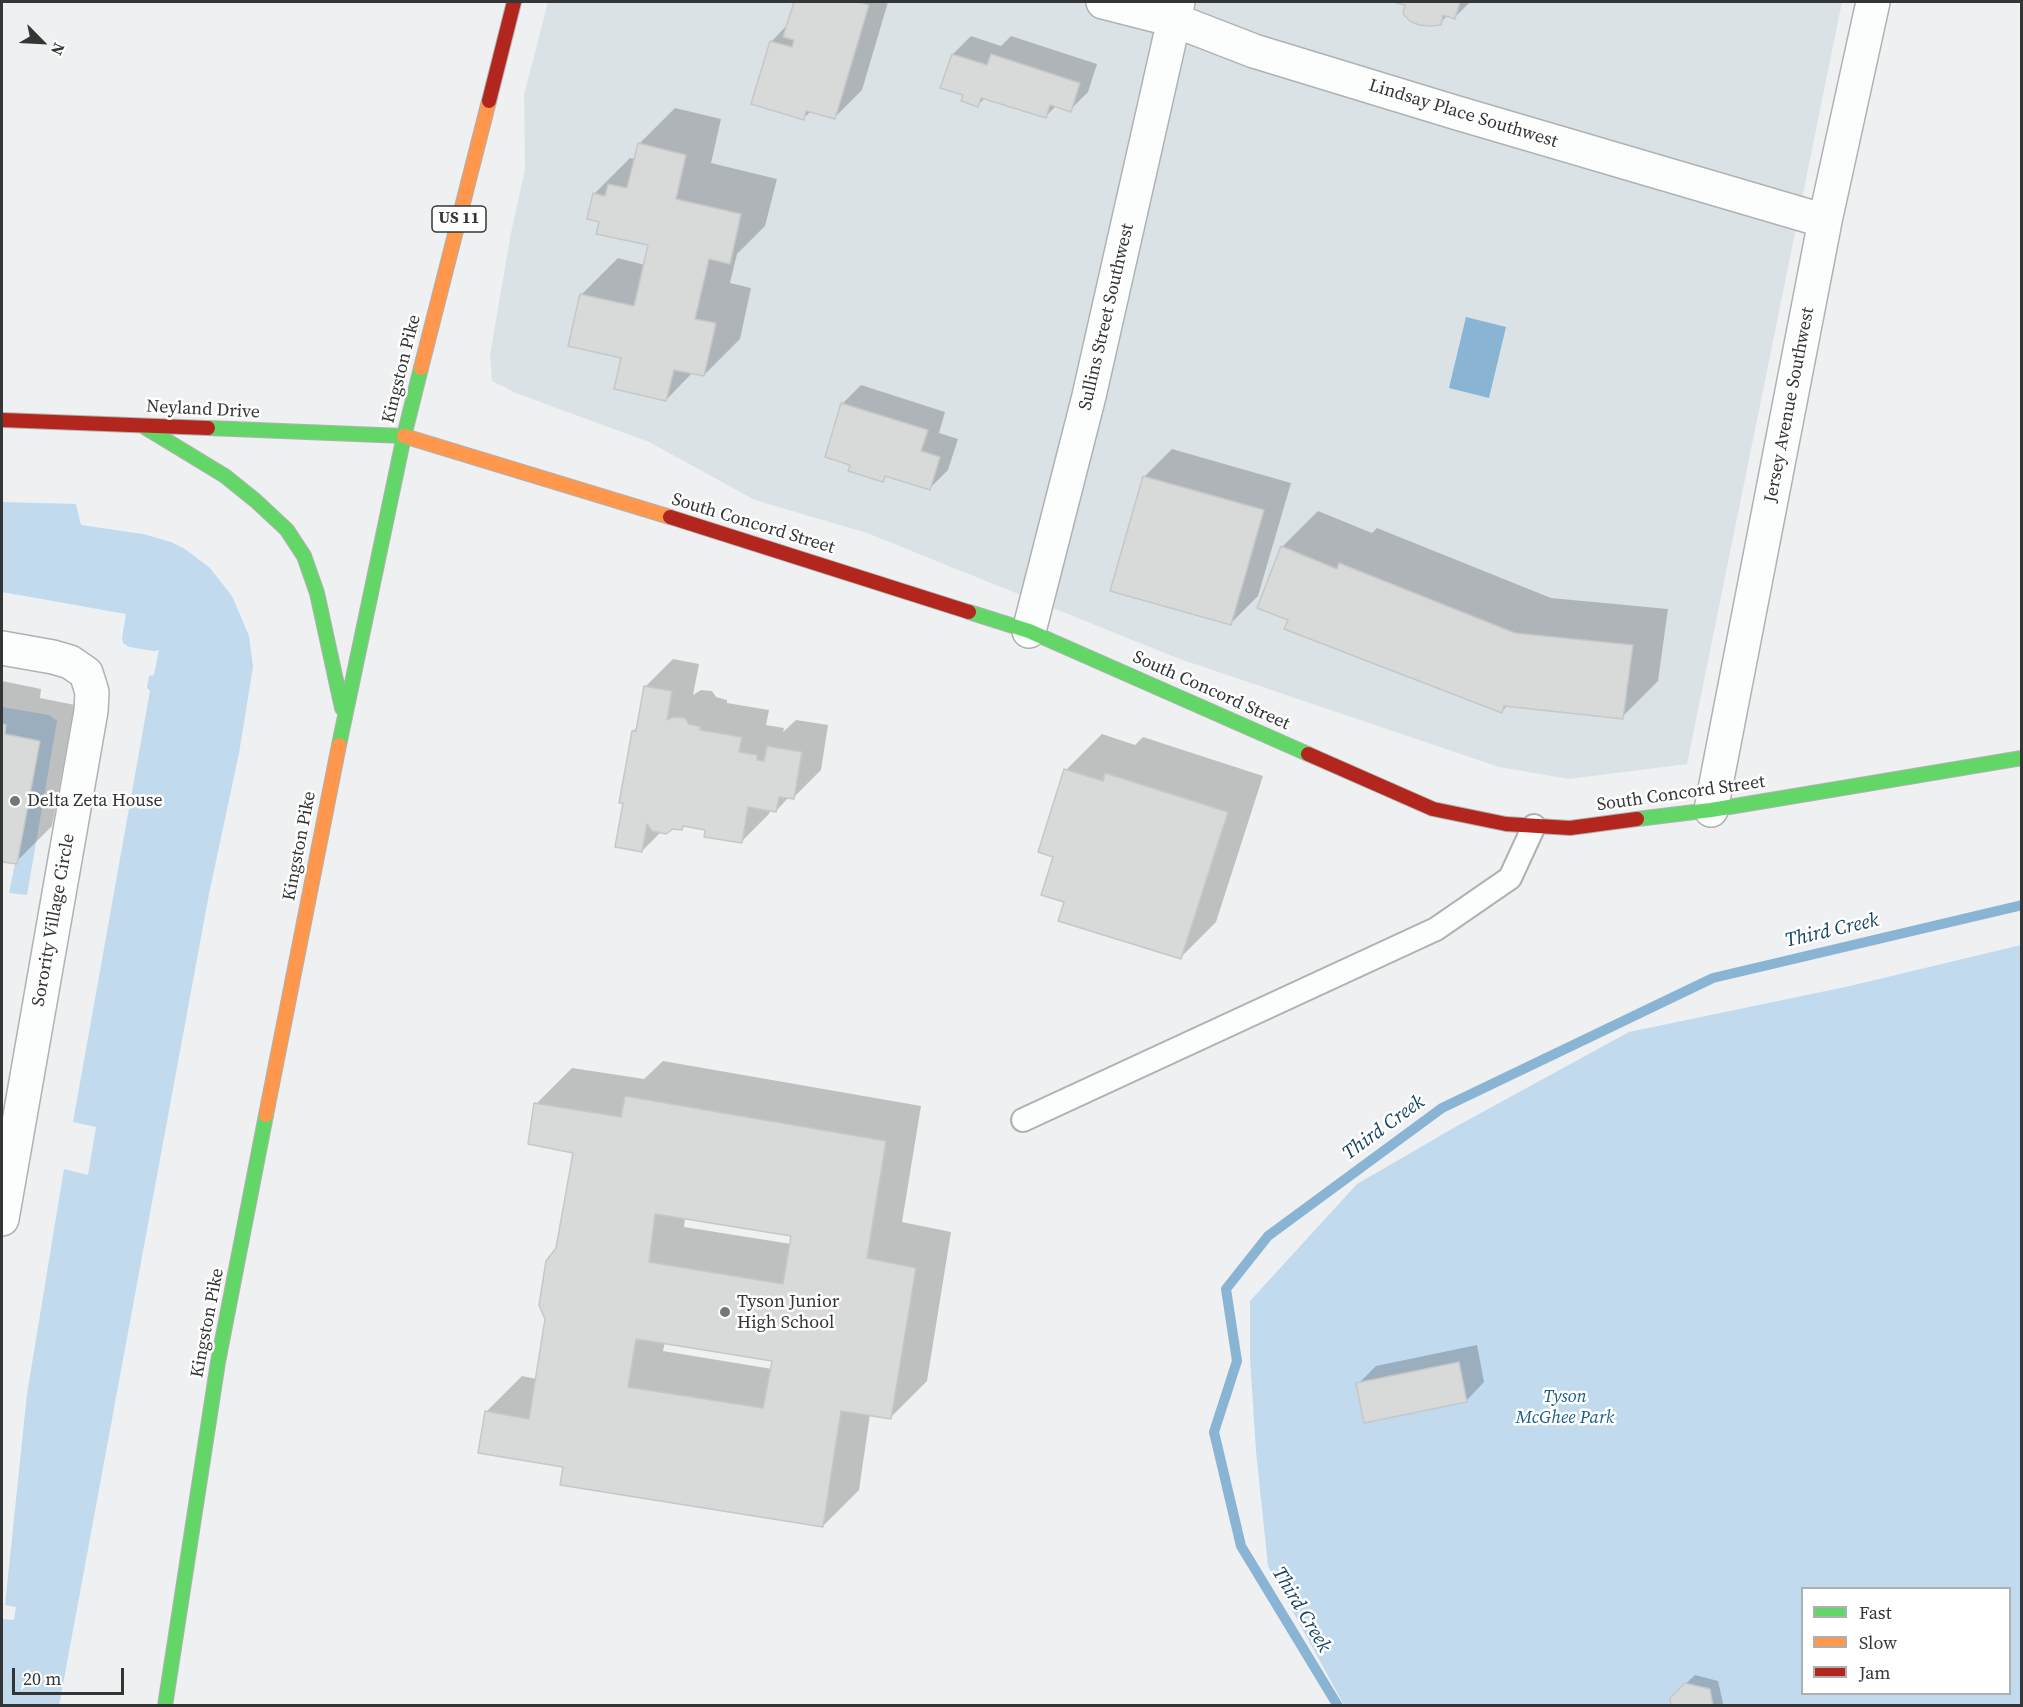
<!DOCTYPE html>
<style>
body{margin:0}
#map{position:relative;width:2023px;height:1707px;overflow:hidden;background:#eef0f1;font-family:"Source Serif 4",serif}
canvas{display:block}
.frame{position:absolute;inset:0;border:3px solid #343636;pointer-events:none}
.legend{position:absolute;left:1801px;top:1587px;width:210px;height:108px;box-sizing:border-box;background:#fff;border:2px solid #aeafaf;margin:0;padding:8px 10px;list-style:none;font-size:18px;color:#343636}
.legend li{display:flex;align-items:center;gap:12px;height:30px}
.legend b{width:30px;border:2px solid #aeafaf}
.north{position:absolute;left:12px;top:12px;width:60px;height:60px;-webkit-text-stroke:4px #fff;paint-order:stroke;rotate:114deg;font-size:16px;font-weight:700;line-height:24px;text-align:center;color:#343636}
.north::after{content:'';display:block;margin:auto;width:21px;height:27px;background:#343636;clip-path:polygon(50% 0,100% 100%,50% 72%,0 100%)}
.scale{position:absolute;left:12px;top:1668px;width:112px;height:27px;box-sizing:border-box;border:3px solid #343636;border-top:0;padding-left:8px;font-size:18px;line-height:21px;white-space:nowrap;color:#343636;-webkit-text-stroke:4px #fff;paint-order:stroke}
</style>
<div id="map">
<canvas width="2023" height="1707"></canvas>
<div class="frame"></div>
<ul class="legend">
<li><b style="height:8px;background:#63d668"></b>Fast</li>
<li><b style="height:8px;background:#ff974d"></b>Slow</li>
<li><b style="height:8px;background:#b3261e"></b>Jam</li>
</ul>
<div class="north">N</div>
<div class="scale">20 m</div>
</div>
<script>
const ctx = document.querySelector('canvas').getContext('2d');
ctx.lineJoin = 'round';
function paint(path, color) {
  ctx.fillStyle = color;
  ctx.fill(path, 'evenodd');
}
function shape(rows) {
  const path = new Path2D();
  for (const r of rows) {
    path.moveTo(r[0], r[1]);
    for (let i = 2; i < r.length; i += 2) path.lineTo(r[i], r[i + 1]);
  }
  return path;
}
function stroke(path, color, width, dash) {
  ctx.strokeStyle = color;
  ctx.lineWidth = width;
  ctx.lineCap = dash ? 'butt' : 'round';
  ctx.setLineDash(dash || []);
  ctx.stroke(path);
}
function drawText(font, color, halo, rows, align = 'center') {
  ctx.font = font + ' "Source Serif 4",serif';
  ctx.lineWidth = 5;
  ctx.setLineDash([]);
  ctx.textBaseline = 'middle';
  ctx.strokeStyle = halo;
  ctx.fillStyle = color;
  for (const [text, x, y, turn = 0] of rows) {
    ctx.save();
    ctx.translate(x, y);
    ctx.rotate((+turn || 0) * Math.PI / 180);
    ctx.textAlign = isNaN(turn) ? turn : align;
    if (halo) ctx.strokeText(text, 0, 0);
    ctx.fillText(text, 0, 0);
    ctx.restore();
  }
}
const built = shape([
 [548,2,1842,2,1687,764,1569,779,1499,767,1177,658,867,533,755,500,649,442,516,393,492,381,490,355,511,233,525,169,524,95]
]);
const green = shape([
 [2,502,76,504,81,525,143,534,171,542,185,549,210,568,232,596,249,636,253,667,239,753,209,894,59,1706,2,1705,2,1638,3,1619,14,1620,16,1607,5,1605,27,1394,64,1169,88,1175,96,1127,73,1122,150,691,147,688,149,676,154,675,159,650,154,651,129,647,123,643,122,638,126,614,2,592],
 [2,707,49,715,57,721,27,895,9,893,40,741,5,734,6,725,2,724],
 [2021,945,2021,1705,1344,1705,1268,1566,1256,1451,1250,1359,1250,1301,1357,1184,1457,1126,1629,1032,1850,986],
 [1802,1588,2010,1588,2010,1694,1802,1694]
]);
const water = shape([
 [1466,317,1506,327,1489,398,1449,388]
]);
const shadow = shape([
 [796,2,888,2,862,90,834,118,811,111,804,118,771,42,789,23],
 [1397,2,1470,2,1455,17,1448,15,1440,23,1407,4],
 [971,36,1001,46,1011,36,1097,64,1088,92,1070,110,1057,105,1045,117,985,98,978,105,964,94,953,54],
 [675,108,721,119,711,163,777,179,765,226,737,254,730,283,751,288,740,339,704,375,693,372,666,400,623,357,570,345,582,294,618,258,645,265,650,244,600,221,594,194,630,158,635,159,639,144],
 [861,385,945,412,939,433,958,439,948,470,930,488,888,475,883,480,852,464,842,404],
 [1172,449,1291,483,1258,596,1230,624,1144,477],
 [1318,511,1372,533,1377,528,1551,598,1668,609,1658,681,1622,717,1508,705,1502,711,1290,619,1282,547],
 [673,659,699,664,693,695,701,690,712,691,716,697,727,700,727,703,769,710,766,725,784,728,783,732,796,720,828,725,821,770,793,798,789,797,776,811,770,809,769,814,741,842,707,829,685,825,682,829,672,827,661,832,642,851,624,802,633,731,638,726,645,687],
 [2,681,41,689,40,698,75,705,52,826,16,862,2,860],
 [1102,734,1135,745,1143,737,1263,776,1216,922,1180,958,1066,901,1066,770],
 [663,1061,921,1106,902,1222,951,1232,927,1381,891,1417,870,1414,859,1490,823,1526,565,1466,486,1412,522,1376,537,1379,574,1152,536,1104,572,1068,644,1079],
 [685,1217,793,1234,791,1244,684,1227],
 [665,1342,773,1360,772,1369,663,1351],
 [1477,1345,1484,1382,1466,1401,1358,1384,1376,1366],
 [1695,1675,1718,1681,1723,1703,1721,1706,1673,1706,1671,1698]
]);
const stream = shape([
 [1338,1706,1241,1546,1214,1432,1237,1361,1226,1289,1268,1236,1442,1108,1713,978,2022,905]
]);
const building = shape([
 [794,2,856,2,869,5,835,119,806,111,804,120,751,104,770,41,792,47,794,40,783,37,794,2],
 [1393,2,1460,2,1455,19,1443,15,1441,25,1430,26,1419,25,1410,21,1403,14,1405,5,1393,2],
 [952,54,987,65,991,54,1080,83,1071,112,1050,105,1046,118,981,98,978,107,961,101,963,95,940,88,952,54],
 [638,143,686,155,676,199,741,214,730,264,709,259,695,319,716,323,704,376,674,370,666,401,614,389,621,358,568,346,580,294,634,306,648,245,596,234,599,222,587,219,593,193,605,196,608,184,627,188,638,143],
 [841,403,928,430,921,451,940,457,930,490,885,476,883,482,848,471,850,465,825,457,841,403],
 [1143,476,1264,510,1231,625,1110,591,1143,476],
 [1281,546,1337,569,1339,563,1515,633,1633,645,1623,719,1504,706,1502,713,1284,629,1288,620,1257,608,1281,546],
 [644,686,672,691,667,720,673,717,685,718,689,724,701,727,700,730,742,737,739,752,757,755,757,760,764,761,767,746,802,752,794,799,779,797,776,812,748,807,742,843,704,837,705,830,683,826,682,830,673,829,666,834,652,831,647,824,642,852,615,847,623,803,619,803,632,731,636,731,644,686],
 [2,724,6,725,5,734,40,741,17,864,2,862,2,724],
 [1064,769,1103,781,1105,773,1228,812,1181,959,1058,921,1064,902,1041,895,1053,857,1038,852,1064,769],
 [625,1096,886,1141,867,1258,916,1268,891,1419,841,1411,823,1527,560,1485,563,1467,478,1453,485,1411,529,1419,545,1319,539,1305,546,1261,556,1248,573,1153,528,1144,534,1103,621,1117,625,1096],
 [655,1214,791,1236,783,1284,649,1262,655,1214],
 [636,1339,772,1361,763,1408,628,1387,636,1339],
 [1459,1362,1467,1402,1364,1423,1356,1383,1459,1362],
 [1685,1683,1710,1689,1713,1706,1671,1706,1670,1698,1685,1683]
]);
const lane = shape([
 [1023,1120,1436,929,1510,878,1534,826]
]);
const street = shape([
 [1103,2,1174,20,1254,51,1454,112,1825,221],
 [1029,631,1089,396,1178,2],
 [2,648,53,657,70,662,86,673,92,692,91,711,2,1219],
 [1711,810,1825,221,1873,2]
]);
const fast = shape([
 [146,428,225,476,256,501,287,530,304,556,317,593,342,708],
 [208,428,404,436],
 [969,612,1029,631,1308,754],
 [339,745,404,436,421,368],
 [1637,819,1711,810,2022,758],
 [165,1706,218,1362,266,1115]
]);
const slow = shape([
 [421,368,489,101],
 [404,436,670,517],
 [266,1115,339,745]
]);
const jam = shape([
 [489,101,514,2],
 [2,420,208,428],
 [670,517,969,612],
 [1308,754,1433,809,1506,824,1570,828,1637,819]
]);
const markers = [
 [15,801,6,"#757777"],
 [725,1312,6,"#757777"]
];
const shields = [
 [459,219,54]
];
const shieldNames = [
 ["US 11",459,219]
];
const streetNames = [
 ["Lindsay Place Southwest",1463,114,17],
 ["Sullins Street Southwest",1107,317,-77],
 ["Kingston Pike",402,369,-76],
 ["Jersey Avenue Southwest",1790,405,-79],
 ["Neyland Drive",203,410,3],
 ["South Concord Street",753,524,17],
 ["South Concord Street",1211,691,24],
 ["South Concord Street",1681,794,-8],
 ["Kingston Pike",300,846,-79],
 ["Sorority Village Circle",54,920,-80],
 ["Kingston Pike",208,1323,-79]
];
const poiNames = [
 ["Delta Zeta House",27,801],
 ["Tyson Junior",737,1302],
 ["High School",737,1323]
];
const parkNames = [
 ["Tyson",1565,1397],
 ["McGhee Park",1565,1418]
];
const waterNames = [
 ["Third Creek",1832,931,-13],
 ["Third Creek",1384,1128,-36],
 ["Third Creek",1301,1610,59]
];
paint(built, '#dbe2e6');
paint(green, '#c1daed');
paint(water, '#8ab4d3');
paint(shadow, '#0003');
stroke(stream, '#8ab4d3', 10);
paint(building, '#d8d9d9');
stroke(building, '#c6c7c8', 1.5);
stroke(lane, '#b0b1b2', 26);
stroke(street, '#b0b1b2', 36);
stroke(fast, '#b0b1b2', 16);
stroke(slow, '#b0b1b2', 16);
stroke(jam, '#b0b1b2', 16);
stroke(lane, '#fcfdfd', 22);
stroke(street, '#fcfdfd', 33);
stroke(fast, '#63d668', 14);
stroke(slow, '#ff974d', 14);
stroke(jam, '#b3261e', 14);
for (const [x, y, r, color] of markers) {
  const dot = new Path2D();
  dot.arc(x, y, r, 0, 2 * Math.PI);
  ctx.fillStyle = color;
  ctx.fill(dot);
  stroke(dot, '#fff', 2);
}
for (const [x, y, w] of shields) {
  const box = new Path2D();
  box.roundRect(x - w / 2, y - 13, w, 26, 4.5);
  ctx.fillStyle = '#fff';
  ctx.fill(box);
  stroke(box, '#343636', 1.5);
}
drawText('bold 16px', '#343636', null, shieldNames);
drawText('18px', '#343636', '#fff', streetNames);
drawText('18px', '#343636', '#fff', poiNames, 'left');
drawText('italic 18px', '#195d88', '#fff', parkNames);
drawText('italic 20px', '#154362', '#fff', waterNames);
</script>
